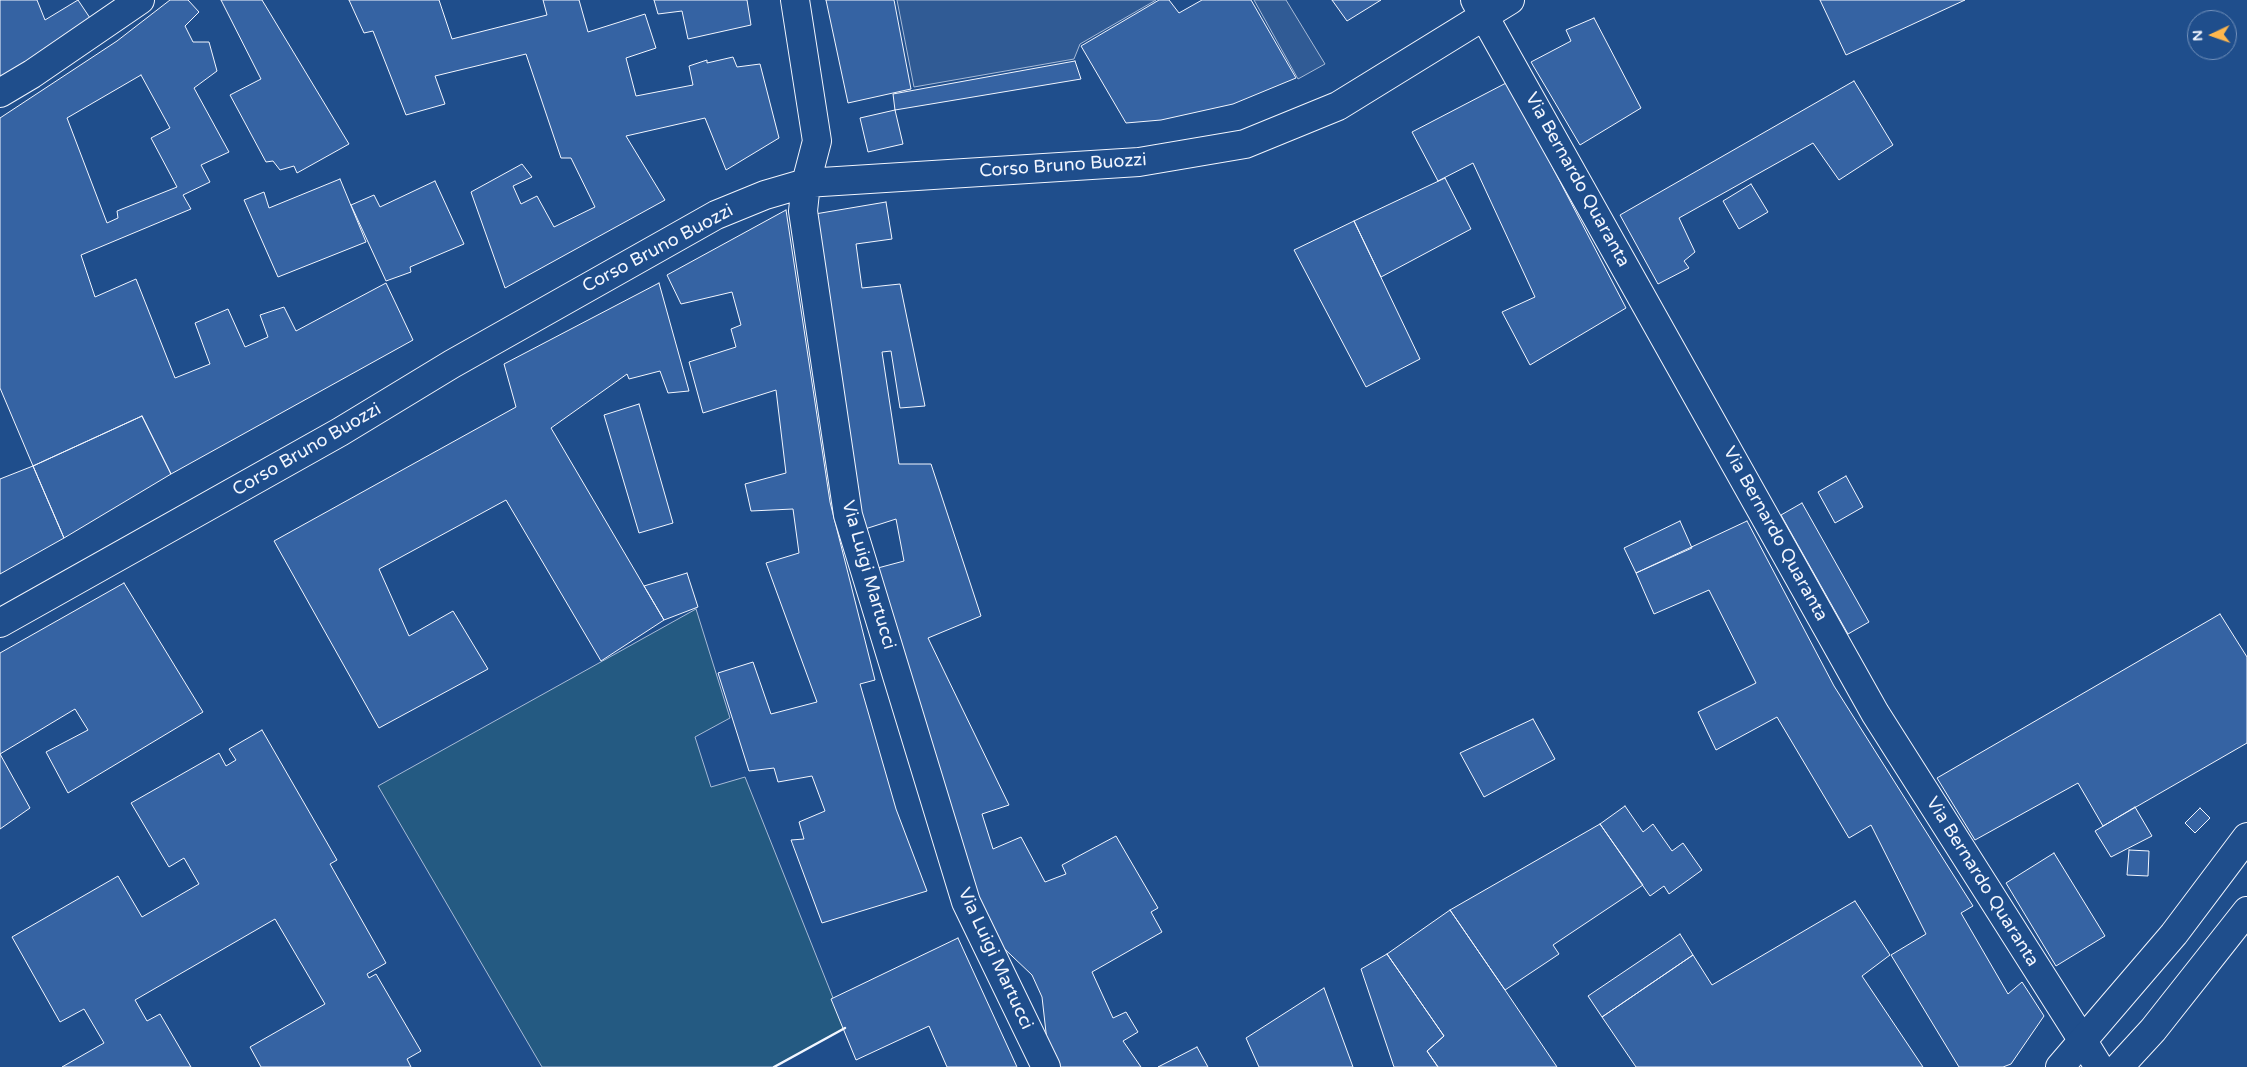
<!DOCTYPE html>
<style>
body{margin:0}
#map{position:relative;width:2247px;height:1067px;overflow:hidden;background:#1f4e8c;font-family:"Varela Round",sans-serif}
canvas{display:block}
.north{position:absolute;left:2187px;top:10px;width:50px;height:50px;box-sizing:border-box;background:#1f4e8c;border:1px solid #7391ba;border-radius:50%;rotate:267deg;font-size:14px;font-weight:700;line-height:20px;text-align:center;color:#f2f6ff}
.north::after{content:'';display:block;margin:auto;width:18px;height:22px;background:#ffb74d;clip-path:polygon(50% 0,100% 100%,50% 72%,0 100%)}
</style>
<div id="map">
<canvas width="2247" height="1067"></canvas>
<div class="north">N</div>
</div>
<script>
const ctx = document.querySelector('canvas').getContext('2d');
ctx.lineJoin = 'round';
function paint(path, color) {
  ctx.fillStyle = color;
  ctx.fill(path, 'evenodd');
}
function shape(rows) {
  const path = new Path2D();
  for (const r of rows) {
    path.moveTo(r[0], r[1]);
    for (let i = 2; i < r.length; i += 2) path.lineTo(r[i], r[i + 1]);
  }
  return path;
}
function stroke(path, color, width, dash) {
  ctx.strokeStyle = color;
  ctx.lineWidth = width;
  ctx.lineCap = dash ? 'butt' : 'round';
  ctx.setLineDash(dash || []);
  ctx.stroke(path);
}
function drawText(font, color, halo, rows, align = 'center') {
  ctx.font = font + ' "Varela Round",sans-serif';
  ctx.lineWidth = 4;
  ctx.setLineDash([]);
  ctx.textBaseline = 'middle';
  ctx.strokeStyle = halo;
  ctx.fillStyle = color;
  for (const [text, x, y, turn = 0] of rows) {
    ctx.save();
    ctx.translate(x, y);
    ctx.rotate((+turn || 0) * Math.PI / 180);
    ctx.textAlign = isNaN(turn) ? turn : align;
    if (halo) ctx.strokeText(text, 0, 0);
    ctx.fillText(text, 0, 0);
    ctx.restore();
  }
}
const green = shape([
 [696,609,730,718,695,737,711,787,745,777,845,1028,774,1067,542,1067,378,786,696,609]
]);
const parking = shape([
 [897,0,1156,0,1080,44,1074,59,914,87,897,0],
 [1254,0,1286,0,1325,64,1298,79,1254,0]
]);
const building = shape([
 [0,0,37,0,45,20,78,0,94,24,0,79,0,0],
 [170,0,188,0,199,12,185,26,193,42,209,42,217,71,194,88,229,152,201,165,210,182,183,195,191,209,81,255,95,297,136,279,175,378,210,364,195,323,228,309,245,347,268,337,260,315,284,307,296,331,386,283,413,340,171,474,142,416,33,466,0,388,0,118,117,41,170,0],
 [141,75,170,128,151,138,177,187,117,211,118,218,107,223,67,118,141,75],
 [221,0,262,0,349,144,297,173,294,166,280,170,273,161,266,162,230,95,261,79,221,0],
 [349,0,439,0,452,39,547,15,543,0,579,0,588,32,645,14,656,48,626,58,636,96,693,85,689,66,707,60,707,63,733,57,737,67,760,64,779,138,726,170,705,118,626,136,665,200,505,288,471,192,522,164,532,177,513,186,521,204,537,196,554,227,595,207,571,158,561,158,526,54,435,76,445,104,406,115,373,31,364,33,349,0],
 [654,0,747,0,751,25,688,39,682,11,658,14,654,0],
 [826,0,894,0,911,89,848,103,826,0],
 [1159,0,1169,0,1179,13,1202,0,1251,0,1296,78,1233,104,1161,120,1126,123,1081,46,1159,0],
 [1332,0,1381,0,1347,21,1332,0],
 [1820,0,1965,0,1846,55,1820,0],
 [1594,18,1641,108,1580,145,1531,62,1571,41,1566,30,1594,18],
 [1075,61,1081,79,895,110,893,94,1075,61],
 [1854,81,1893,145,1839,180,1813,143,1679,218,1695,252,1684,261,1689,268,1658,284,1620,215,1854,81],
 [1508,82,1626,308,1530,365,1502,312,1535,297,1473,163,1438,181,1412,132,1508,82],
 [895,110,903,144,868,152,860,118,895,110],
 [1445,178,1471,229,1381,277,1354,221,1445,178],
 [340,179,366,242,278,277,244,200,264,192,269,208,340,179],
 [435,181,464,244,410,267,411,272,386,281,351,205,374,195,380,207,435,181],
 [1751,184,1768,212,1739,229,1723,201,1751,184],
 [886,202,892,239,856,244,862,288,900,284,925,406,900,408,891,351,882,352,899,464,931,464,981,616,928,638,1009,805,982,814,993,849,1021,837,1045,882,1066,874,1062,865,1116,836,1158,908,1151,912,1162,932,1092,972,1113,1018,1126,1012,1138,1032,1123,1041,1141,1067,1055,1067,1048,1050,1042,997,1032,975,993,938,961,856,874,569,904,561,896,519,862,530,815,214,886,202],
 [786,210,830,502,875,680,860,684,896,809,927,891,822,923,791,840,804,839,799,822,825,811,812,776,778,782,774,768,749,771,718,673,753,662,771,714,817,702,766,563,799,553,793,509,751,511,745,484,786,473,776,390,703,413,689,362,736,347,731,329,741,325,732,292,681,304,667,275,786,210],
 [1354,221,1420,359,1366,387,1294,250,1354,221],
 [659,283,689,391,668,393,660,371,629,379,627,374,551,428,664,620,601,661,506,500,379,569,409,636,453,611,488,669,379,728,274,541,516,407,504,364,659,283],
 [639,404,673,523,639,533,604,415,639,404],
 [142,416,171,474,64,538,33,466,142,416],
 [33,466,64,538,0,574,0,479,33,466],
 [1846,476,1863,507,1835,523,1818,492,1846,476],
 [1802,503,1869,622,1848,634,1781,515,1802,503],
 [1680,521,1692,548,1636,573,1624,548,1680,521],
 [1747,521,1834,686,1973,906,1961,913,2008,994,2022,982,2044,1016,2011,1064,2003,1067,1959,1067,1891,955,1926,934,1871,825,1849,838,1777,717,1716,750,1698,712,1756,683,1709,590,1654,614,1636,573,1747,521],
 [687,573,698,607,664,620,644,586,687,573],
 [124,583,203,712,68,793,46,752,88,730,75,709,0,754,30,808,0,829,0,653,124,583],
 [2220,614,2247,657,2247,743,2103,826,2078,783,1975,840,1937,778,2220,614],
 [1533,719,1555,759,1484,797,1460,753,1533,719],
 [262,730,337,860,330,864,386,963,367,974,369,978,376,974,421,1051,407,1059,411,1067,261,1067,250,1047,325,1004,275,919,135,1000,147,1021,160,1014,191,1067,62,1067,104,1043,84,1009,60,1022,12,937,118,876,142,917,199,884,184,858,169,867,131,803,219,753,226,766,236,760,229,749,262,730],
 [1625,806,1643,832,1653,824,1672,851,1683,843,1702,870,1669,894,1664,886,1650,896,1600,824,1625,806],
 [2135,807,2152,836,2111,857,2095,831,2135,807],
 [2200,808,2210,818,2195,833,2185,823,2200,808],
 [1600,824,1643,885,1553,945,1559,954,1505,990,1450,910,1600,824],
 [2129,850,2149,851,2148,876,2127,875,2129,850],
 [2054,853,2105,936,2056,966,2006,883,2054,853],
 [1855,901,1890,955,1862,976,1923,1067,1636,1067,1602,1017,1693,955,1712,985,1855,901],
 [1450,910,1505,990,1557,1067,1438,1067,1427,1051,1444,1036,1387,954,1450,910],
 [1680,934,1693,955,1602,1017,1588,996,1680,934],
 [958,938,1017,1067,947,1067,929,1026,856,1060,831,999,958,938],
 [1387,954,1444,1036,1427,1051,1438,1067,1394,1067,1361,969,1387,954],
 [1324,988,1353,1067,1259,1067,1246,1038,1324,988],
 [1197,1047,1208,1067,1158,1067,1197,1047]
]);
const minor = shape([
 [795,0,817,141,806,183,803,211,848,515,966,902,1046,1067],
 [1475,0,1875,713,2083,1041],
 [0,93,32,74,140,0],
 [0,623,340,432,452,364,716,215,765,195,806,183,1139,162,1245,144,1338,106,1510,0]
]);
const major = shape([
 [2083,1041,2099,1067],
 [2060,1067,2174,934,2247,837],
 [2119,1067,2153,1030,2247,911]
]);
const wall = shape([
 [774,1067,845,1028]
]);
const streetNames = [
 ["Corso Bruno Buozzi",1063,166,-4],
 ["Via Bernardo Quaranta",1577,180,61],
 ["Corso Bruno Buozzi",658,249,-28],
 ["Corso Bruno Buozzi",307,450,-30],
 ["Via Bernardo Quaranta",1775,534,61],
 ["Via Luigi Martucci",868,575,74],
 ["Via Bernardo Quaranta",1982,882,58],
 ["Via Luigi Martucci",995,959,65]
];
paint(green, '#245a82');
stroke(green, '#a8bbd7', 1);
paint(parking, '#305b95');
stroke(parking, '#a8bbd7', 1);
paint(building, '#3563a3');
stroke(building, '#f2f6ff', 1);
stroke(minor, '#f2f6ff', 30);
stroke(major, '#f2f6ff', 30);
stroke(minor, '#1f4e8c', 28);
stroke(major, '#1f4e8c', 28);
stroke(wall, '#f2f6ff', 2.5);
drawText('18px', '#f2f6ff', '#1f4e8c', streetNames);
</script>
